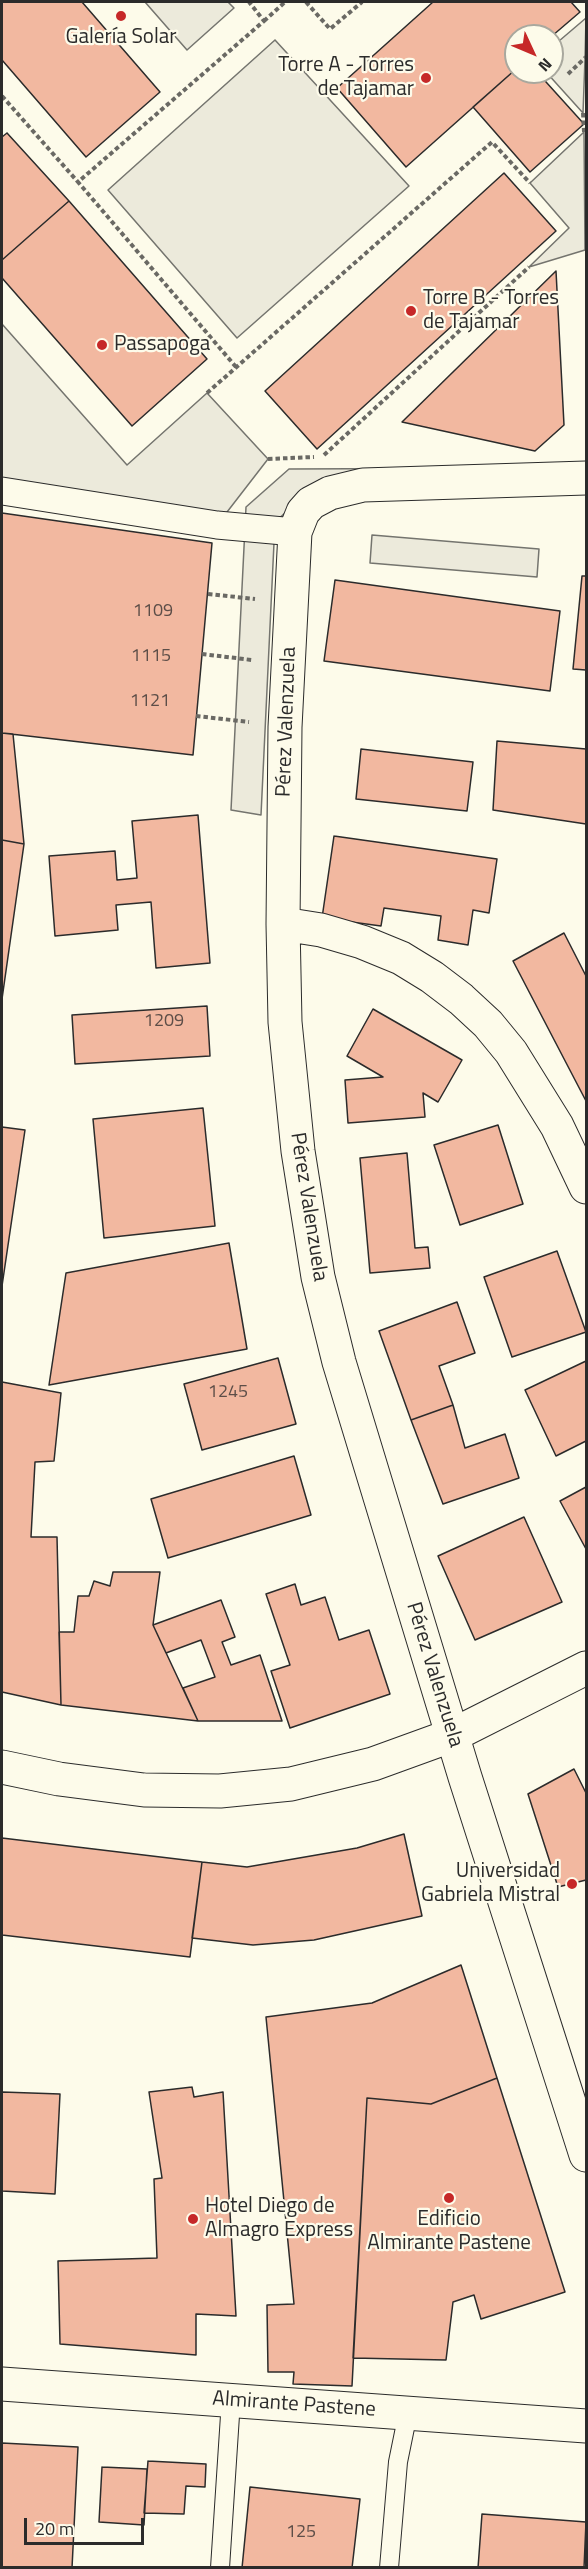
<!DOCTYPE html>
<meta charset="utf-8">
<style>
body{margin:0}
#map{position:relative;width:588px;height:2569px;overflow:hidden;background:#fdfbea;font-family:"Titillium Web",sans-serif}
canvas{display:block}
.frame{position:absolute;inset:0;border:3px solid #2b2b2b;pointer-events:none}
.north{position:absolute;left:504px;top:24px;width:60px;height:60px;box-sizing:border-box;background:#fdfbea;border:2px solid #a9a89e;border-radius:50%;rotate:134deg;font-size:16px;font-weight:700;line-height:24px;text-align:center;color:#2b2b2b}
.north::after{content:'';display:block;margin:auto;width:21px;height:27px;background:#c62828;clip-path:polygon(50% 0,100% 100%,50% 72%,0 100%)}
.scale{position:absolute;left:24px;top:2518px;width:120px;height:27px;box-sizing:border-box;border:3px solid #2b2b2b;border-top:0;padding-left:8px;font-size:18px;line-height:21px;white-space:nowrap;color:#2b2b2b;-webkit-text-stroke:4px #fdfbea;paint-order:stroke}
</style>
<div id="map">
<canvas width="588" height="2569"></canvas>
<div class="frame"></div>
<div class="north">N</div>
<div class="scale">20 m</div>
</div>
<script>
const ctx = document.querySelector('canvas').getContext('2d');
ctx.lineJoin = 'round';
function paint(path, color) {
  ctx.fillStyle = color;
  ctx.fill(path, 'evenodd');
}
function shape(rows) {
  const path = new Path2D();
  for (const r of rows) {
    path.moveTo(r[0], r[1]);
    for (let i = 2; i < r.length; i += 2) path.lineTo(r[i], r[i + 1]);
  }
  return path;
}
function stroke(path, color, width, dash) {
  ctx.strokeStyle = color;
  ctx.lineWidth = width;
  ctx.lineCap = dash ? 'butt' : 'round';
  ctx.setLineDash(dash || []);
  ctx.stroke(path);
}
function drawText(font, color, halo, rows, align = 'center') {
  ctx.font = font + ' "Titillium Web",sans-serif';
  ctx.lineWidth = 4.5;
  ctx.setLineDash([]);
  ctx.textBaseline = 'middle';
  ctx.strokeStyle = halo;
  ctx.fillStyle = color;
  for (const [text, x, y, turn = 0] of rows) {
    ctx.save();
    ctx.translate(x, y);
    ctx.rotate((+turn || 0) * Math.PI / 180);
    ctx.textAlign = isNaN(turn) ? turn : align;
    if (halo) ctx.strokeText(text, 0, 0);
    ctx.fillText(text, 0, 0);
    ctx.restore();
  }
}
const parking = shape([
 [145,2,228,2,234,8,187,50,145,2],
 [586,18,585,59,583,113,546,72,552,72,552,47,586,18],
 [275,40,409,186,237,338,108,190,275,40],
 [584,132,585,250,529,267,569,228,530,183,584,132],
 [2,324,127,465,207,393,268,459,217,525,2,491,2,324],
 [533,468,308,492,275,522,261,815,231,810,246,507,289,469,533,468],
 [372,535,539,549,537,577,370,563,372,535]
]);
const building = shape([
 [2,2,82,2,160,92,86,157,2,60,2,2],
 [433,2,571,2,580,12,552,36,516,36,516,69,406,167,337,88,433,2],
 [516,69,516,72,537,72,584,124,530,172,473,107,516,69],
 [7,133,69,201,2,260,2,137,7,133],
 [504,173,556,231,317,449,265,391,504,173],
 [69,201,207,359,132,426,2,278,2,260,69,201],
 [556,271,564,425,535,451,402,422,556,271],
 [2,513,212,543,193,755,2,733,2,513],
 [582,576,586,576,586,670,573,669,582,576],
 [335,580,560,611,550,691,324,661,335,580],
 [2,733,13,734,24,844,2,840,2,733],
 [497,741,586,749,586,824,493,810,497,741],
 [361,749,473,762,467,811,356,799,361,749],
 [198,815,210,963,156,968,151,902,116,905,118,930,55,936,49,856,115,851,117,880,137,878,132,821,198,815],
 [334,836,497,859,489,913,473,910,468,945,438,940,441,916,384,908,381,926,322,918,334,836],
 [2,840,24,844,2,999,2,840],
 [564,933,586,976,586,1101,513,961,564,933],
 [207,1006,210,1056,75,1064,72,1015,207,1006],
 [373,1009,462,1060,438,1102,423,1093,425,1117,348,1123,345,1080,383,1077,347,1056,373,1009],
 [203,1108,215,1226,104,1238,93,1119,203,1108],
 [498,1125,523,1204,460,1225,434,1145,498,1125],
 [2,1127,25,1130,2,1286,2,1127],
 [407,1153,415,1248,428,1247,430,1268,370,1273,360,1158,407,1153],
 [229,1243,247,1349,49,1385,66,1273,229,1243],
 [557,1251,586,1332,512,1357,484,1277,557,1251],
 [457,1302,475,1353,439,1366,453,1405,411,1420,379,1331,457,1302],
 [278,1358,296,1424,202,1450,184,1384,278,1358],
 [586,1361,586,1441,556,1456,525,1390,586,1361],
 [2,1382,61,1393,54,1461,35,1462,31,1537,57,1537,61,1705,2,1692,2,1382],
 [453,1405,465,1448,505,1434,519,1478,443,1504,411,1420,453,1405],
 [294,1456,311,1515,168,1558,151,1499,294,1456],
 [586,1487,586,1549,560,1501,586,1487],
 [524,1517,562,1602,475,1640,438,1556,524,1517],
 [113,1572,160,1572,153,1625,198,1721,61,1705,59,1632,74,1632,78,1596,89,1596,94,1581,110,1586,113,1572],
 [295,1584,301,1605,325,1597,339,1640,369,1630,390,1694,290,1728,271,1671,290,1665,266,1594,295,1584],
 [221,1600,235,1637,222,1642,231,1665,260,1655,282,1721,198,1721,183,1688,215,1677,201,1640,166,1653,153,1625,221,1600],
 [574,1769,586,1793,586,1880,558,1887,528,1794,574,1769],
 [404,1834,422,1916,314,1940,253,1945,192,1938,202,1862,247,1867,357,1848,404,1834],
 [2,1838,202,1862,190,1957,2,1935,2,1838],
 [461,1965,497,2078,431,2104,367,2098,352,2386,293,2384,294,2372,268,2372,267,2305,294,2304,266,2017,372,2003,461,1965],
 [497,2078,565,2292,481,2319,474,2295,453,2302,446,2360,353,2358,367,2098,431,2104,497,2078],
 [192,2087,194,2097,223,2092,236,2316,196,2314,196,2355,60,2344,58,2261,157,2258,154,2179,162,2178,149,2092,192,2087],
 [2,2092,60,2094,55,2194,2,2191,2,2092],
 [2,2443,78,2447,72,2568,2,2568,2,2443],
 [148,2461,206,2464,205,2487,186,2486,184,2514,144,2513,148,2461],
 [102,2467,147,2469,144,2525,99,2522,102,2467],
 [250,2487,360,2499,352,2568,242,2568,250,2487],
 [482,2514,586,2522,584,2568,478,2568,482,2514]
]);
const path = shape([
 [306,2,330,29,362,2],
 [264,21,285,2],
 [568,74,586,57],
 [2,96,78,182],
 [583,113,584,132],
 [236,367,78,182,264,21,249,2],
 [207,393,492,142,530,183],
 [324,455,529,267],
 [268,459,314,457],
 [208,594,255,599],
 [202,654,252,660],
 [196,716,249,722]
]);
const service = shape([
 [220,2568,231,2400],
 [389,2568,398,2462,408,2413]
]);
const pedestrian = shape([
 [2,491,217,525,295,532]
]);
const minor = shape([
 [586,478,363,485,330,493,311,503,303,512,295,532,285,727,283,924,285,1022,298,1151,318,1277,339,1362,465,1777,586,2155],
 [283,924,321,930,362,942,401,958,432,977,461,999,488,1024,511,1052,557,1126,586,1187],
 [2,2384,586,2426]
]);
const tertiary = shape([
 [2,1767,59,1779,144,1790,220,1791,291,1784,373,1764,453,1735,586,1668]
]);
const markers = [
 [121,16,6,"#c62828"],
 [426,78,6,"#c62828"],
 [411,311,6,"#c62828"],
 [102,345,6,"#c62828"],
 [572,1884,6,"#c62828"],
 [449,2198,6,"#c62828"],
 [193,2219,6,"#c62828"]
];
const numberNames = [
 ["1109",153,612],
 ["1115",151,657],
 ["1121",150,702],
 ["1209",164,1022],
 ["1245",228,1393],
 ["125",301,2533]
];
const poiNames = [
 ["Galería Solar",121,38,"center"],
 ["Torre A - Torres",414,66,"right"],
 ["de Tajamar",414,90,"right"],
 ["Torre B - Torres",423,299],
 ["de Tajamar",423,323],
 ["Passapoga",114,345],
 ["Universidad",560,1872,"right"],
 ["Gabriela Mistral",560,1896,"right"],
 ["Hotel Diego de",205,2207],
 ["Almagro Express",205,2231],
 ["Edificio",449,2220,"center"],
 ["Almirante Pastene",449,2244,"center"]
];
const streetNames = [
 ["Pérez Valenzuela",287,722,-88],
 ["Pérez Valenzuela",308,1207,81],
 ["Pérez Valenzuela",434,1675,73],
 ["Almirante Pastene",294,2405,4]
];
paint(parking, '#eceadb');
stroke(parking, '#74746e', 1.5);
paint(building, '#f2b8a0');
stroke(building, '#2b2b2b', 1.5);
stroke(service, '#2b2b2b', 20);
stroke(pedestrian, '#2b2b2b', 29);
stroke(minor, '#2b2b2b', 35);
stroke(tertiary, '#2b2b2b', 35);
stroke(path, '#6a6964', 4, [4.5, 3]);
stroke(service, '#fdfbea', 18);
stroke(pedestrian, '#fdfbea', 27);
stroke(minor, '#fdfbea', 33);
stroke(tertiary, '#fdfbea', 33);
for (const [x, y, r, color] of markers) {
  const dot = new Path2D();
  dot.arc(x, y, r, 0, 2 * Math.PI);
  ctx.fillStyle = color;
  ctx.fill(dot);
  stroke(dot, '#fdfbea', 2);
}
drawText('18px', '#5d4e48', null, numberNames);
drawText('21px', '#2b2b2b', '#fdfbea', poiNames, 'left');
drawText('21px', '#2b2b2b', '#fdfbea', streetNames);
</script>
